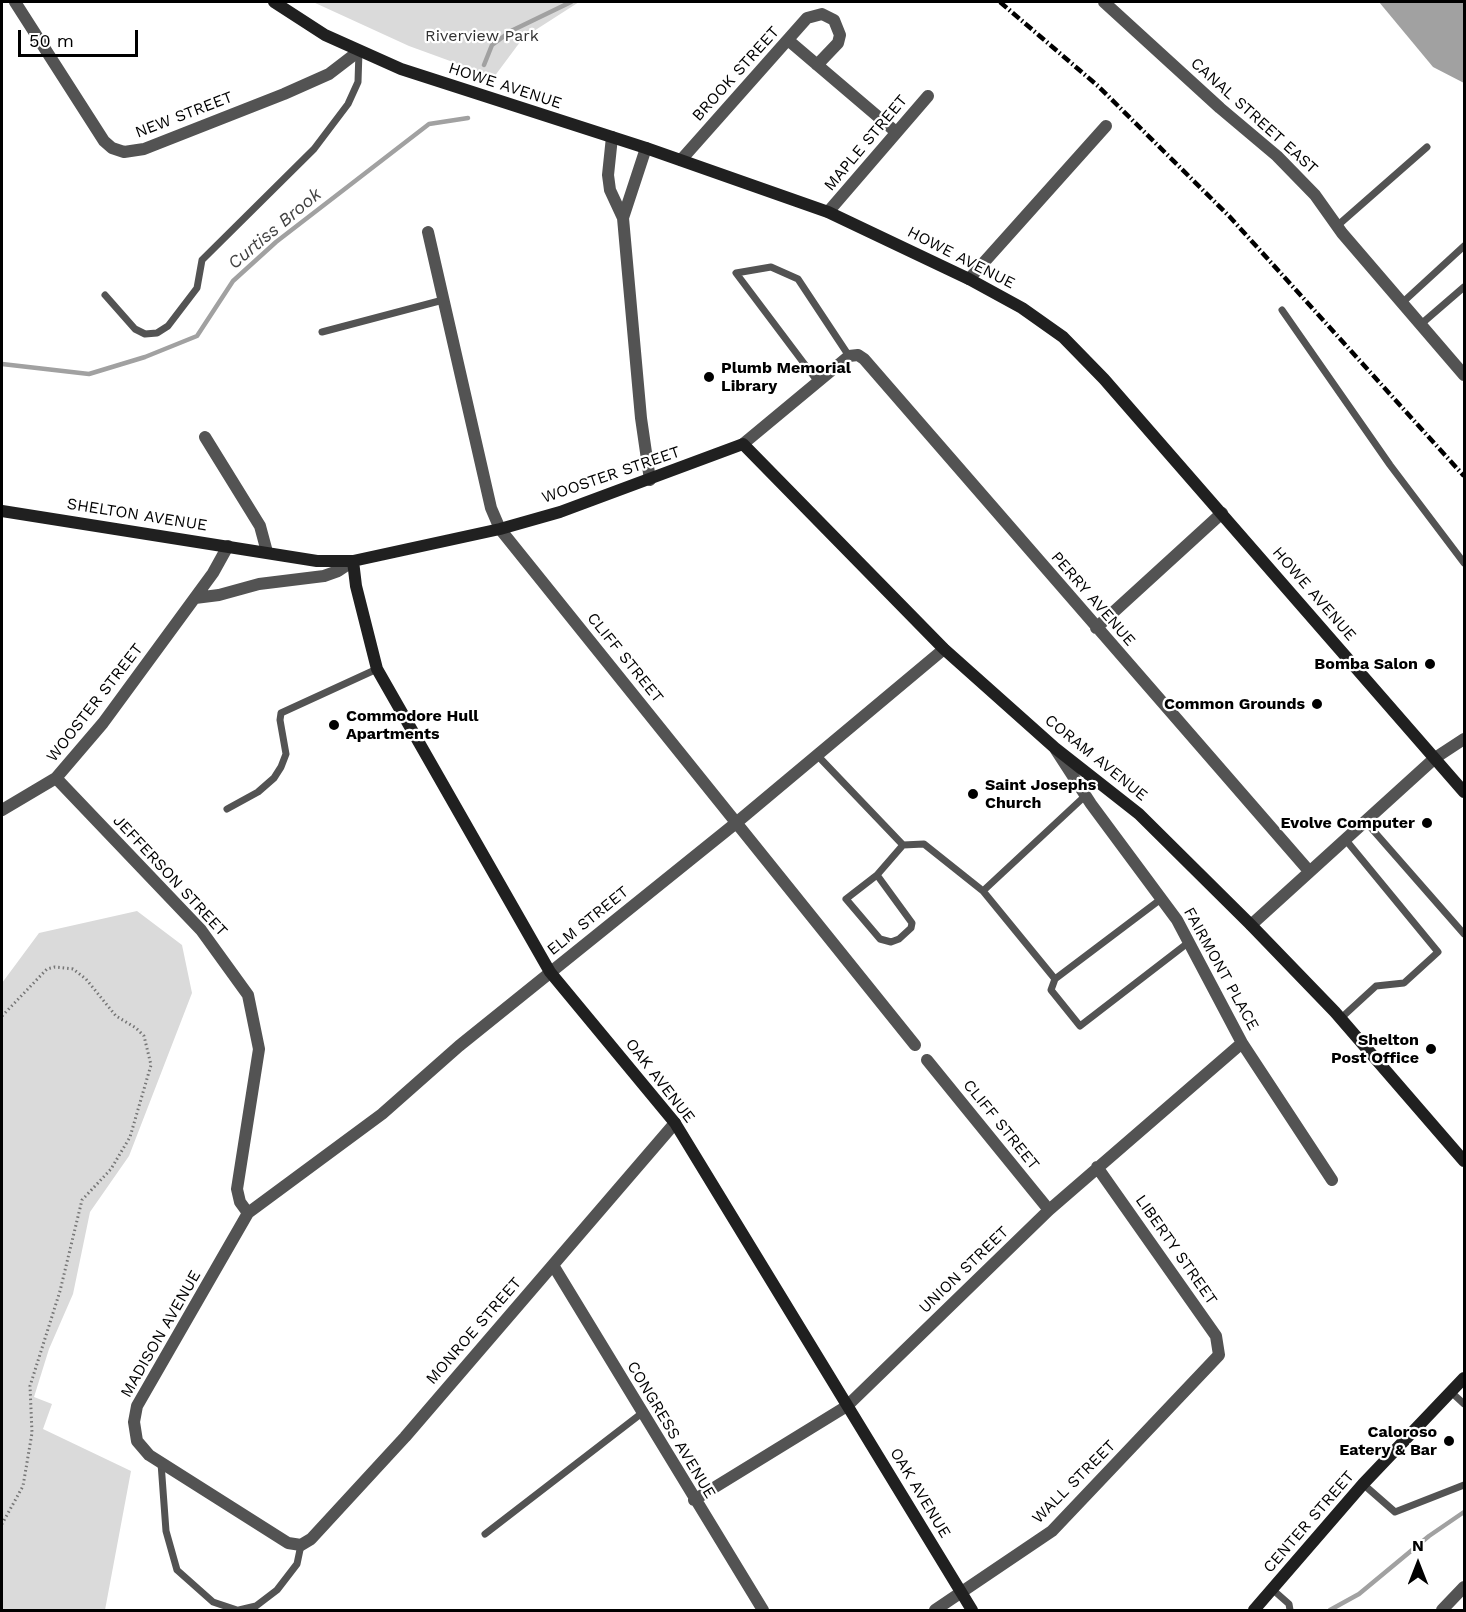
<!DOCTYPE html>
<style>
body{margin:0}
#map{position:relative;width:1466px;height:1612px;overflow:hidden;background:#fff;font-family:"Work Sans",sans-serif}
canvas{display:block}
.frame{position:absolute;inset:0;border:3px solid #000;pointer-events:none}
.north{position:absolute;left:1388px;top:1534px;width:60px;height:60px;-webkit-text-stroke:4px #fff;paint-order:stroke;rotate:0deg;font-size:16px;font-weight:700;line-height:24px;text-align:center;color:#000}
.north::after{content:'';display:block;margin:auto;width:21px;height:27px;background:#000;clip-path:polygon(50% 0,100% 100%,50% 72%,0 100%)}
.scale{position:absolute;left:18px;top:30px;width:120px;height:27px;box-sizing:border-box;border:3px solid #000;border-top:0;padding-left:8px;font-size:18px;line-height:21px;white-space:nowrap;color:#000;-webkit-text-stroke:4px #fff;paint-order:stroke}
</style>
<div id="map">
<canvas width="1466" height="1612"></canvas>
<div class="frame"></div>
<div class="north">N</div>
<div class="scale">50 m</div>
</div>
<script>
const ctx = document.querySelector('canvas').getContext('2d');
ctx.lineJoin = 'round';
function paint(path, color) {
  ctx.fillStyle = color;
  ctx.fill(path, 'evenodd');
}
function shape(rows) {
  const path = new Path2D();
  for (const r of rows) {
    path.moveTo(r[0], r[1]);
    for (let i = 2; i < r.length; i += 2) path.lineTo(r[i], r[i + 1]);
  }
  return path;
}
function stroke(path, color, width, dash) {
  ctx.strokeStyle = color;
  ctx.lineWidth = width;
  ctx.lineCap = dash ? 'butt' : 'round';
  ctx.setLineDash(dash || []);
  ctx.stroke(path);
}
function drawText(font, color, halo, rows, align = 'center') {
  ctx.font = font + ' "Work Sans",sans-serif';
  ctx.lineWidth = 4.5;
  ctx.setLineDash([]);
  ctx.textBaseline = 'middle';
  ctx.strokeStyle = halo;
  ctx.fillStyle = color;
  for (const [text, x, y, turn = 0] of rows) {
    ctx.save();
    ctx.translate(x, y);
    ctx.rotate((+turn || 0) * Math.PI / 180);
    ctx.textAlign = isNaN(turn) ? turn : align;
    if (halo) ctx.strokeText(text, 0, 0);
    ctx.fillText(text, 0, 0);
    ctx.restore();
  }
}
const green = shape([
 [313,2,579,2,523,38,494,77,409,46],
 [137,911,182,945,192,993,129,1156,90,1212,73,1294,49,1349,34,1397,52,1404,43,1429,131,1471,105,1610,2,1610,2,983,39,933]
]);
const water = shape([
 [1379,2,1464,2,1464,83,1433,67]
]);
const stream = shape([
 [484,65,492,45,511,31,571,2],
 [2,364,89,374,145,357,197,336,233,281,276,242,429,124,468,118],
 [1330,1610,1359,1594,1429,1536,1464,1512]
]);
const path = shape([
 [2,1016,47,969,55,967,73,969,86,979,116,1016,136,1028,144,1036,151,1065,130,1137,111,1169,82,1200,60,1291,30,1386,32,1433,23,1486,2,1524]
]);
const lane = shape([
 [1337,226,1427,147],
 [105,295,135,329,145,334,157,333,168,326,197,288,202,260,314,149,348,104,358,82,359,51],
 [1402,303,1464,246],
 [1282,310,1390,465,1464,563],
 [1420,325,1464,287],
 [322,332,443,300],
 [818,382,736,273,771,267,798,279,849,356],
 [817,755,903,845],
 [227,809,258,792,274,778,281,767,286,754,280,720,281,713,377,669],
 [1365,821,1464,934],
 [877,875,912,923,911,928,899,939,891,942,880,939,846,899,877,875,903,845,924,844,983,891,1055,979],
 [983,891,1085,796],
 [1161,899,1055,979,1051,990,1080,1026,1189,942],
 [1340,1019,1376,986,1404,983,1438,952,1345,839],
 [1451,1392,1464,1404],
 [161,1463,166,1531,177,1570,213,1602,237,1610],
 [1363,1484,1395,1512,1464,1485],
 [485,1534,642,1413],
 [1272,1589,1289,1604,1290,1610],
 [239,1610,256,1606,277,1590,297,1564,301,1545]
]);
const street = shape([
 [15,2,104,141,112,148,124,152,144,149,284,94,329,74,359,51],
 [1104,2,1220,108,1277,156,1315,195,1342,233,1464,375],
 [788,40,896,132],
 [612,137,608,175,610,190,623,218],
 [646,148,623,218,641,418,650,480],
 [681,160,807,18,822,14,834,20,840,35,838,43,817,65],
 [828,212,928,96],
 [428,232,491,508,500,529,915,1045],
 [969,279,1106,126],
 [205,437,260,526,267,552],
 [743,444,849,356,858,355,864,359,1309,871],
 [195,598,219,595,259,584,324,576,338,571,353,561],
 [1096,628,1222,513],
 [1056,750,1091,804,1177,920,1242,1043,1332,1180],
 [56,778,201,930,248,995,259,1049,237,1189,240,1202,248,1213],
 [2,810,56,778,103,723,213,573,228,546],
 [1251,925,1435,758,1464,739],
 [927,1060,1049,1210],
 [675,1123,405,1437,311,1539,301,1545,288,1543,149,1455,137,1441,134,1422,137,1406,248,1213,382,1114,459,1046,736,823,944,649],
 [553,1265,763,1610],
 [694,1500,847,1406,1049,1210,1242,1043],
 [935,1610,1052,1531,1219,1355,1216,1336,1097,1167],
 [1442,1610,1464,1587]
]);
const secondary = shape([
 [274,2,325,35,401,69,646,148,828,212,969,279,1022,308,1063,337,1104,379,1464,792],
 [2,511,317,561,353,561,500,529,560,512,743,444,944,649,1055,748,1139,814,1251,925,1335,1012,1464,1161],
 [353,561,356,586,377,669,550,972,675,1123,972,1610],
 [1254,1610,1363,1484,1464,1378]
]);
const rail = shape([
 [1000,2,1098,86,1229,216,1464,476]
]);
const markers = [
 [709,377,6,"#000"],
 [1430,664,6,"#000"],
 [1317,704,6,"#000"],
 [334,725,6,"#000"],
 [973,794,6,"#000"],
 [1427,823,6,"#000"],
 [1431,1049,6,"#000"],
 [1449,1441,6,"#000"]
];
const parkNames = [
 ["Riverview Park",482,36]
];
const streetNames = [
 ["BROOK STREET",736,74,-48],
 ["HOWE AVENUE",505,86,18],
 ["NEW STREET",184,115,-21],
 ["CANAL STREET EAST",1254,116,42],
 ["MAPLE STREET",866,143,-50],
 ["HOWE AVENUE",961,258,27],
 ["WOOSTER STREET",611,475,-19],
 ["SHELTON AVENUE",137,515,9],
 ["HOWE AVENUE",1314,594,49],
 ["PERRY AVENUE",1093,599,49],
 ["CLIFF STREET",625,658,51],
 ["WOOSTER STREET",95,703,-52],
 ["CORAM AVENUE",1096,758,39],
 ["JEFFERSON STREET",170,876,47],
 ["ELM STREET",588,921,-39],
 ["FAIRMONT PLACE",1221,969,61],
 ["OAK AVENUE",660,1081,52],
 ["CLIFF STREET",1001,1125,51],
 ["LIBERTY STREET",1176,1250,55],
 ["UNION STREET",964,1270,-44],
 ["MONROE STREET",474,1331,-49],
 ["MADISON AVENUE",161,1334,-60],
 ["CONGRESS AVENUE",671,1430,59],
 ["WALL STREET",1074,1482,-45],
 ["OAK AVENUE",920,1493,59],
 ["CENTER STREET",1309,1522,-49]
];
const poiNames = [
 ["Plumb Memorial",721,368,"left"],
 ["Library",721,386,"left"],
 ["Bomba Salon",1418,664],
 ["Common Grounds",1305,704],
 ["Commodore Hull",346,716,"left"],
 ["Apartments",346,734,"left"],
 ["Saint Josephs",985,785,"left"],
 ["Church",985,803,"left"],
 ["Evolve Computer",1415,823],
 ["Shelton",1419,1040],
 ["Post Office",1419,1058],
 ["Caloroso",1437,1432],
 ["Eatery & Bar",1437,1450]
];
const waterNames = [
 ["Curtiss Brook",275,229,-40]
];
paint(green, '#dadada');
paint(water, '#a1a1a1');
stroke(stream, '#a1a1a1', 4.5);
stroke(path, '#757575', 3, [1.5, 3]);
stroke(lane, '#535353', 7);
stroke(street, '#535353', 12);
stroke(secondary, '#202020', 12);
stroke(rail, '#000', 4.5, [9, 3, 1.5, 3]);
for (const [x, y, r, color] of markers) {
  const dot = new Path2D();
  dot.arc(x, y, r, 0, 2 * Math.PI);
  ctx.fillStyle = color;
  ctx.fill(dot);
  stroke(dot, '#fff', 2);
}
drawText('16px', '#313131', '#fff', parkNames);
drawText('16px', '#000', '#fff', streetNames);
drawText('bold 16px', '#000', '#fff', poiNames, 'right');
drawText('italic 18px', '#424242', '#fff', waterNames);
</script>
